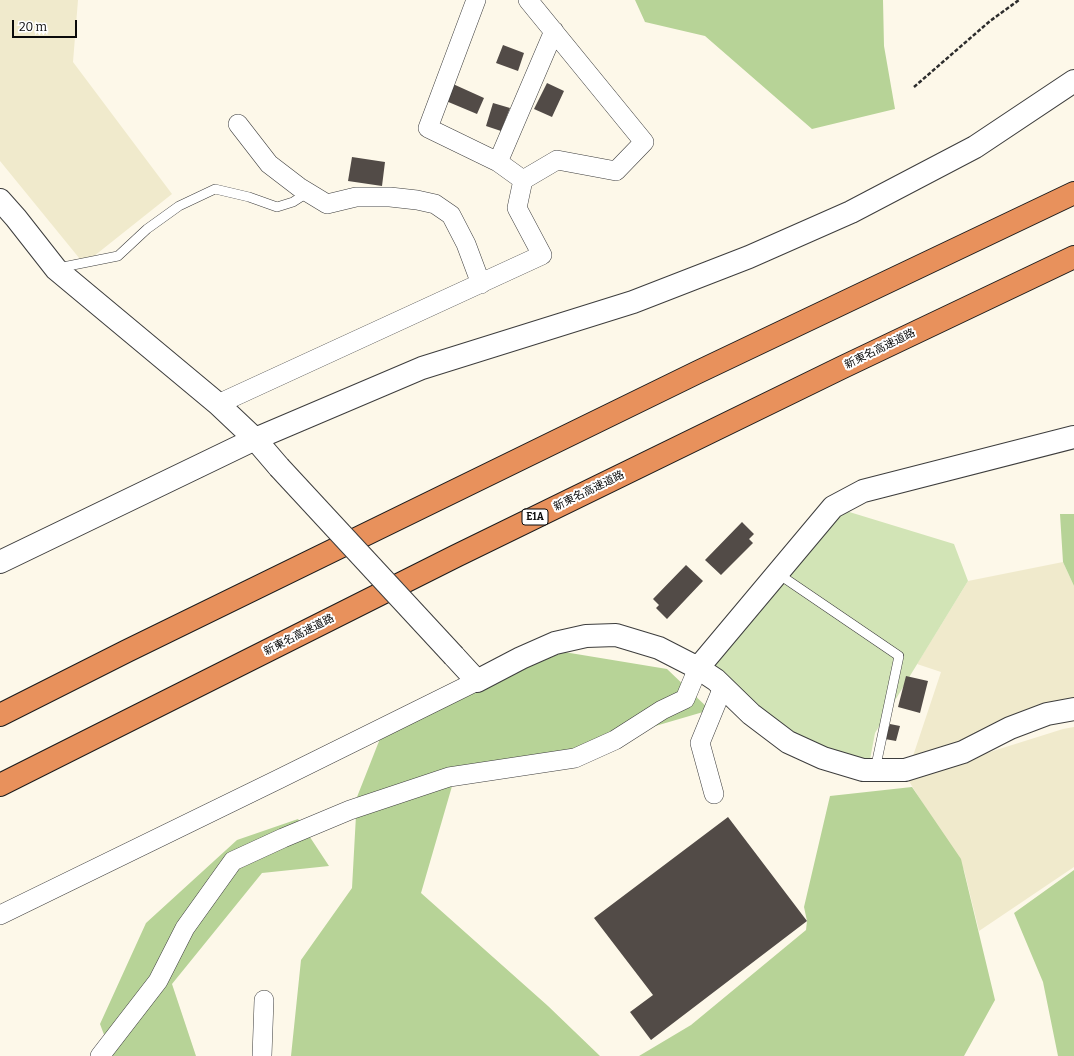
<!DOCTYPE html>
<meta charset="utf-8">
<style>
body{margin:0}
#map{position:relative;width:1074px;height:1056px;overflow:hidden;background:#fdf8e9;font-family:Bitter,serif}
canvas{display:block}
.scale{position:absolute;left:12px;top:20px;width:65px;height:18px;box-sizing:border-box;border:2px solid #0a0a0a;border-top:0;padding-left:5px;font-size:12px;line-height:14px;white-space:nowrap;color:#0a0a0a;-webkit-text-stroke:3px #fff;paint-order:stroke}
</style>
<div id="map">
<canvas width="1074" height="1056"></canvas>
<div class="scale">20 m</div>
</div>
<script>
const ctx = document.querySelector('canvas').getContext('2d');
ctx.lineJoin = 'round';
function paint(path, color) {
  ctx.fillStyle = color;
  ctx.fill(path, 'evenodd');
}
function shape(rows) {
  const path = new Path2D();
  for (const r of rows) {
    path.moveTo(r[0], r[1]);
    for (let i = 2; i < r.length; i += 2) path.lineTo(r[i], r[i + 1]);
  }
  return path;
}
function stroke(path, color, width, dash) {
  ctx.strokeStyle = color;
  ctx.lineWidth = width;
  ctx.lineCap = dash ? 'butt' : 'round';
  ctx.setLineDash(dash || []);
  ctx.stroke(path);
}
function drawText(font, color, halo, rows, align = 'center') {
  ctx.font = font + ' Bitter,"Noto Sans JP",serif';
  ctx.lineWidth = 4;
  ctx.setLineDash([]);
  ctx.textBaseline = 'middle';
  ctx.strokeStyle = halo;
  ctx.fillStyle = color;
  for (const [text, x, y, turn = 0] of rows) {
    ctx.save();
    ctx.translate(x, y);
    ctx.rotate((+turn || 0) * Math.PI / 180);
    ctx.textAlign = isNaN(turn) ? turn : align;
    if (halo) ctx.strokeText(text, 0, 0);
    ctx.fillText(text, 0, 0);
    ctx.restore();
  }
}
const farmland = shape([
 [0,0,78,0,73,62,172,194,84,264,0,161],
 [1063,562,1074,586,1074,709,909,768,941,672,917,664,968,581],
 [1074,727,1074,867,979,931,964,870,907,778,1063,729]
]);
const green = shape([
 [833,507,954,544,968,581,875,733,869,765,783,738,698,668]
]);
const forest = shape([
 [635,0,883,0,884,46,895,109,812,129,705,36,645,22],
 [1060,514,1074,514,1074,586,1063,562],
 [564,652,667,669,710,710,645,729,601,745,457,769,421,893,548,1006,600,1056,291,1056,301,960,352,888,357,797,385,726],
 [912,787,961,859,995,1000,964,1056,639,1056,691,1025,806,930,807,921,804,907,830,796],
 [298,819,329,866,262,873,172,984,196,1056,112,1056,100,1024,146,923,237,840],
 [1074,870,1074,1056,1058,1056,1043,982,1014,913]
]);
const building = shape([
 [503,45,524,53,518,71,496,63],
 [547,83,564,91,552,117,534,109],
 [453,84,484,98,477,114,446,101],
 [493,103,510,108,501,131,486,126],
 [352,157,385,162,382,186,348,181],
 [742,522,754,534,749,539,753,543,721,575,705,560],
 [686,565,703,581,667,619,656,608,659,605,653,599],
 [906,676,928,681,920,713,898,707],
 [890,724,900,726,896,741,885,739],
 [728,817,807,921,651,1040,630,1012,653,995,594,918]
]);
const path = shape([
 [914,87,990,21,1019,0]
]);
const service = shape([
 [58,268,118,256,147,229,179,206,215,189,249,197,277,207,293,202,307,193],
 [777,573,899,656,875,770]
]);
const minor = shape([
 [476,0,428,128,498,162,523,180],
 [238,124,269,164,299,187,327,204,356,197,390,197,417,200,435,204,451,215,466,244,481,284],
 [498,162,554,31],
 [218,404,542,255,517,208,523,180,557,160,616,171,644,142,528,0],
 [714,794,700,743,723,687],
 [0,915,279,779,477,681],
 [100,1056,158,981,185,928,233,861,283,838,350,810,449,777,575,758,615,740,662,710,685,699,698,668],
 [262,1056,264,1000]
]);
const tertiary = shape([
 [0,200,16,218,56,269,218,404,255,439,279,467],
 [0,562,255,439,422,368,633,302,749,257,851,212,975,147,1074,81],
 [454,656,477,681,521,658,555,643,586,636,616,635,659,648,698,668,716,680,751,714,788,742,823,758,863,770,905,770,963,752,1010,728,1047,714,1074,709],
 [698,668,833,507,863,491,1074,437]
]);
const motorway = shape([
 [0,715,127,651,698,372,1074,193],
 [0,785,456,556,843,367,1074,257]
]);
const tertiaryBridge = shape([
 [279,467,454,656]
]);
const shields = [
 [535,517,26]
];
const shieldNames = [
 ["E1A",535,517]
];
const streetNames = [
 ["新東名高速道路",880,349,-26],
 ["新東名高速道路",589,491,-26],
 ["新東名高速道路",299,635,-27]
];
paint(farmland, '#f0eacc');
paint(green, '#d2e4b6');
paint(forest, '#b7d397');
paint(building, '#524b47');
stroke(service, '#3d3d3d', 10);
stroke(minor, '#3d3d3d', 20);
stroke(tertiary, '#3d3d3d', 24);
stroke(motorway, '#1b1b1b', 24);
stroke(path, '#2c2c2c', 2.5, [4, 2]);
stroke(service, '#fff', 9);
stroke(minor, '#fff', 19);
stroke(tertiary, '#fff', 22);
stroke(motorway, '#e8915c', 22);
stroke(tertiaryBridge, '#3d3d3d', 24, []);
stroke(tertiaryBridge, '#fff', 22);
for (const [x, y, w] of shields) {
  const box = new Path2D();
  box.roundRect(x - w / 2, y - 8, w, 16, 3);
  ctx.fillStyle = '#fff';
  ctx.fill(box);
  stroke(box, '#0a0a0a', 1);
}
drawText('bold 10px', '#0a0a0a', null, shieldNames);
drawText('11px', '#0a0a0a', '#fff', streetNames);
</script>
